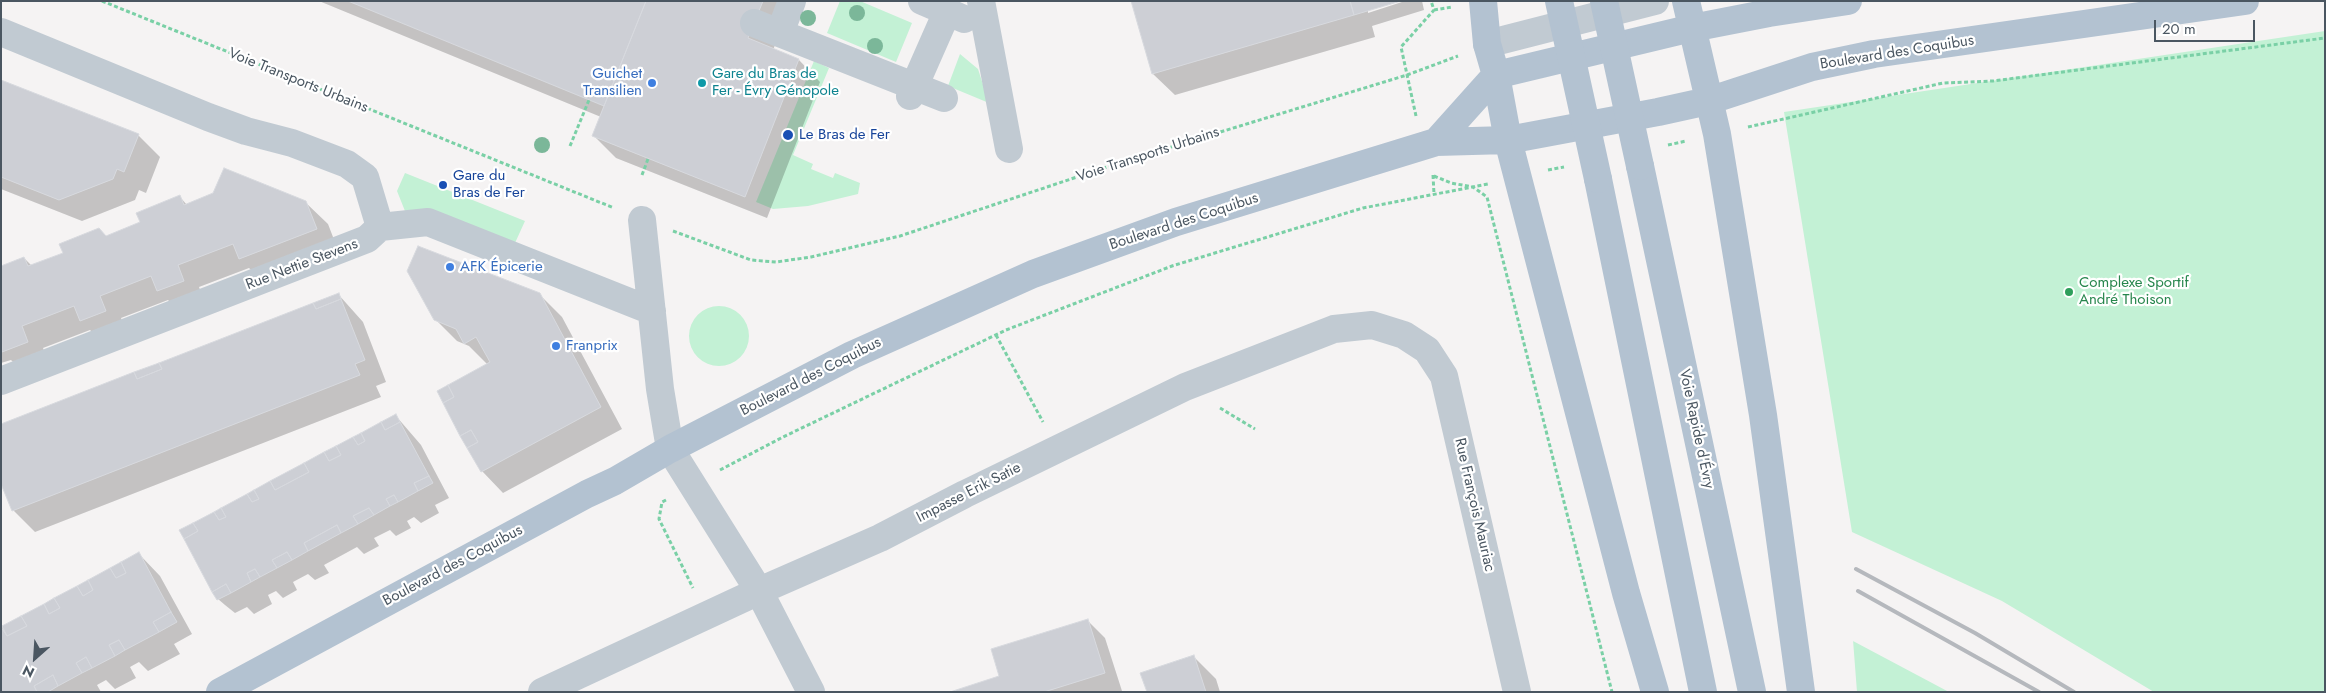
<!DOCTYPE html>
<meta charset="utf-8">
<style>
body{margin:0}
#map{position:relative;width:2326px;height:693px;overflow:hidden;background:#f5f3f3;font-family:Jost,sans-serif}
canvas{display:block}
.frame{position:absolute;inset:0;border:2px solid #4a5661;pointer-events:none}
.north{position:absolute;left:10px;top:633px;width:50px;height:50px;-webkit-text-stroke:4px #fff;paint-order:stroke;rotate:206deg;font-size:14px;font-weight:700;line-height:20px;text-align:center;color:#4a5661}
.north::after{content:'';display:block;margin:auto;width:18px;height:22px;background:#4a5661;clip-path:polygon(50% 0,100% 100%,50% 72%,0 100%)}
.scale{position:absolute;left:2154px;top:20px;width:101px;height:22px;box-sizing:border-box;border:2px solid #4a5661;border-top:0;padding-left:6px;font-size:15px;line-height:18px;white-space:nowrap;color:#4a5661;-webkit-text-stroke:4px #fff;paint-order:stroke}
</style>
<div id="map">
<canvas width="2326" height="693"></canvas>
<div class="frame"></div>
<div class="north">N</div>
<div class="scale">20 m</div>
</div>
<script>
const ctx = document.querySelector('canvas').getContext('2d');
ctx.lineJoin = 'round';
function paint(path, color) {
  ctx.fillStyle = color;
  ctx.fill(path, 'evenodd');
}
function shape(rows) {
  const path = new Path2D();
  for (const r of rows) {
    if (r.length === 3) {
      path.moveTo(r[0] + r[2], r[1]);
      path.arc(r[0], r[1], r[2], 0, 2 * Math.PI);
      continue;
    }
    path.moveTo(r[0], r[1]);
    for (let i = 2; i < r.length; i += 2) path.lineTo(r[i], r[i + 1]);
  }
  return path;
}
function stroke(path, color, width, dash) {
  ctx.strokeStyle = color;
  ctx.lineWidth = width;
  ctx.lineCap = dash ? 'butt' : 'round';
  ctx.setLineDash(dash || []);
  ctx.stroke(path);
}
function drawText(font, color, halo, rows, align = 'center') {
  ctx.font = font + ' Jost,sans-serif';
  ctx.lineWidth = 4.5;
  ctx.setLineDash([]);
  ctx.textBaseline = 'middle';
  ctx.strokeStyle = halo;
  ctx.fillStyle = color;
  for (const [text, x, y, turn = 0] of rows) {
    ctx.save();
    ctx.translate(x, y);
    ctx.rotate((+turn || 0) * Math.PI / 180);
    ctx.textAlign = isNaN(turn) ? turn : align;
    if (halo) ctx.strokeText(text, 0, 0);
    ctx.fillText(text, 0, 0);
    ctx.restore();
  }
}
const green = shape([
 [840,1,860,1,912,23,896,62,827,33],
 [2325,31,2325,692,2154,692,2002,601,1852,532,1784,112],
 [960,54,978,69,989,103,948,86],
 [814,61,829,68,793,155,813,164,811,169,833,178,835,173,860,183,858,194,808,206,773,209,756,202],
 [405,173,525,221,515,243,405,211,397,191],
 [719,336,30],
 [1853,640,1853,641,1949,692,1857,692]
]);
const shadow = shape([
 [319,1,793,1,773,50,799,60,820,82,767,218,616,158,594,136,601,117],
 [1132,1,1368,10,1368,13,1405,1,1422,1,1424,10,1372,26,1375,37,1175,95,1153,74],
 [1,81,138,135,160,157,146,193,139,190,135,200,82,221,1,189],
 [180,197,187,205,305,202,328,224,338,250,262,280,249,268,199,287,205,303,180,312,168,300,121,318,127,333,103,342,90,330,43,348,49,363,24,373,11,360,1,363,1,267,24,258,32,266,142,223],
 [338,294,363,322,386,382,376,386,381,397,35,532,13,510],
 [539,294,562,317,622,429,503,493,482,471,488,365,469,346,457,341,435,319],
 [396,416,421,445,449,498,435,505,439,513,421,523,414,517,407,521,411,528,396,536,390,530,374,538,379,546,364,554,357,547,324,565,329,573,315,580,308,574,293,582,297,590,283,598,276,591,268,595,272,604,254,614,247,607,235,613,225,605,218,599],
 [139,554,160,576,192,634,174,644,180,654,148,671,139,662,130,667,136,678,115,689,106,680,97,685,101,692,1,692,1,628],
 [1087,620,1105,638,1122,691,954,692,1001,677],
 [1194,657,1216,679,1220,692,1148,692]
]);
const building = shape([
 [348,1,646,1,604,106,348,1],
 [646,1,763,1,748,38,799,59,745,197,592,136,646,1],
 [1131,1,1350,1,1354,15,1152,74,1131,1],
 [1350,1,1401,1,1354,15,1350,1],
 [1,80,139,134,124,172,117,169,113,179,59,200,1,177,1,80],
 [224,168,306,201,317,229,239,259,233,244,178,265,184,281,157,291,151,276,100,296,106,311,80,321,74,306,22,326,28,342,2,352,1,266,24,257,28,266,63,253,59,244,99,228,106,236,140,222,136,213,180,195,184,205,213,193,224,168],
 [418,246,540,293,601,407,481,472,467,448,478,442,471,430,460,436,443,403,454,397,448,385,490,362,476,337,464,344,456,329,434,320,407,271,418,246],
 [339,293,341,299,316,309,313,303,339,293],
 [341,299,365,360,355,364,360,375,12,511,1,484,1,424,134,372,137,379,162,369,159,363,313,303,316,309,341,299],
 [159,363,162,369,137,379,134,372,159,363],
 [448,385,454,397,443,403,437,391,448,385],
 [396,414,400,422,385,430,381,422,396,414],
 [381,422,385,430,400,422,429,476,414,483,418,491,398,502,394,495,386,499,390,506,374,515,369,508,353,516,358,524,341,533,337,525,304,543,308,551,292,560,287,552,272,560,277,568,260,577,255,569,247,573,251,582,231,593,226,584,212,592,184,539,198,531,193,523,214,512,219,520,226,517,221,508,247,494,252,502,259,499,254,490,270,481,275,490,309,472,304,463,324,452,329,461,341,455,336,446,353,437,358,445,365,441,361,433,381,422],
 [471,430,478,442,467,448,460,436,471,430],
 [361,433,365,441,358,445,353,437,361,433],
 [336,446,341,455,329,461,324,452,336,446],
 [304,463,309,472,275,490,270,481,304,463],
 [429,476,433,483,418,491,414,483,429,476],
 [254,490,259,499,252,502,247,494,254,490],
 [394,495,398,502,390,506,386,499,394,495],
 [221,508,226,517,219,520,214,512,221,508],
 [369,508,374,515,358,524,353,516,369,508],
 [193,523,198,531,184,539,179,530,193,523],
 [337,525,341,533,308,551,304,543,337,525],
 [139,552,171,612,153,622,159,632,125,650,119,640,109,645,115,656,92,668,86,657,76,663,82,673,58,686,53,675,34,686,37,692,1,692,1,627,7,636,27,626,21,616,44,604,49,614,60,608,54,598,77,586,83,596,93,590,88,580,110,568,116,578,126,573,121,562,139,552],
 [287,552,292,560,277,568,272,560,287,552],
 [121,562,126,573,116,578,110,568,121,562],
 [255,569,260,577,251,582,247,573,255,569],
 [88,580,93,590,83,596,77,586,88,580],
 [226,584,231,593,217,600,212,592,226,584],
 [54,598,60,608,49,614,44,604,54,598],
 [171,612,177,622,159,632,153,622,171,612],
 [21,616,27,626,7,636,2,626,21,616],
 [1088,619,1105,673,1044,692,950,692,999,676,991,649,1088,619],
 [119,640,125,650,115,656,109,645,119,640],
 [1194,655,1206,692,1147,692,1140,673,1194,655],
 [86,657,92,668,82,673,76,663,86,657],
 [53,675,58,686,48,692,37,692,34,686,53,675]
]);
const path = shape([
 [102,1,614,208],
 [1434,10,1452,7],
 [1416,116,1401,47,1434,10,1431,1],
 [1748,127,1943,83,1993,81,2325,38],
 [1668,145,1686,141],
 [570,146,589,100],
 [1548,170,1564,167],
 [642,175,648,159],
 [1433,175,1434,194],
 [1434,176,1451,183,1473,187,1487,197,1612,692],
 [673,231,751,260,776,262,811,257,900,236,1122,162,1407,75,1458,56],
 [996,335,1043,422],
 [1220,408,1255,429],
 [720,470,783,437,1006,330,1172,266,1363,208,1488,184],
 [666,500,662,502,659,519,693,588]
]);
const minor = shape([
 [922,1,964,19],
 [981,1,1009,149],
 [754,23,944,98],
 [1,32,208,117,246,131,292,143,347,164,365,177,380,227,367,239,1,381],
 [780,33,792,1],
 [1487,44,1655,1],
 [910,96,947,12],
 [642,220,660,389,670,449,759,591,811,692],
 [380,227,428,222,652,311],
 [542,692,759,591,880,538,965,494,1185,387,1334,329,1372,325,1404,335,1427,350,1444,376,1517,692]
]);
const major = shape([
 [1483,1,1487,44,1496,75,1508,140,1626,593,1655,692],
 [1686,1,1717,134,1763,415,1801,692],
 [1436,142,1496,75,1692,28,1769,13,1848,1],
 [1640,166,1752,692],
 [1598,179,1703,692],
 [220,692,587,494,615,481,670,449,852,355,1033,274,1176,222,1436,142,1508,140,1658,112,1708,101,1812,67,1874,54,2245,1]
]);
const rail = shape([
 [1856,569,1975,633,2074,692],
 [1858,591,2039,692]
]);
const majorBridge = shape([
 [1559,1,1598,179],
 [1604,1,1640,166]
]);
const trees = [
 [857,13],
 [808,18],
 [875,46],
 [542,145]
];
const markers = [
 [652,83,5,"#3f7fe0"],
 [702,83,5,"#0f9aa8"],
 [788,135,6,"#1a4fb4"],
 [443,185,5,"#1a4fb4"],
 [450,267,5,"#3f7fe0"],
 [2069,292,5,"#2e9e5b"],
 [556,346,5,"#3f7fe0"]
];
const streetNames = [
 ["Boulevard des Coquibus",1897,53,-9],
 ["Voie Transports Urbains",298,81,22],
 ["Voie Transports Urbains",1148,155,-18],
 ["Boulevard des Coquibus",1184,222,-18],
 ["Rue Nettie Stevens",302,265,-21],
 ["Boulevard des Coquibus",811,377,-27],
 ["Voie Rapide d'Évry",1696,429,78],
 ["Impasse Erik Satie",969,493,-27],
 ["Rue François Mauriac",1474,505,77],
 ["Boulevard des Coquibus",453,566,-28]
];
const shopNames = [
 ["Guichet",642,74,"right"],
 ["Transilien",642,91,"right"],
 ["AFK Épicerie",460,267],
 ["Franprix",566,346]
];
const cultureNames = [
 ["Gare du Bras de",712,74],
 ["Fer - Évry Génopole",712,91]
];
const transitNames = [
 ["Le Bras de Fer",799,135],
 ["Gare du",453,176],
 ["Bras de Fer",453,193]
];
const leisureNames = [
 ["Complexe Sportif",2079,283],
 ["André Thoison",2079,300]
];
paint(green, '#c3f1d5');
paint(shadow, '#0003');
paint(building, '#cdcfd5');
stroke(building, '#d7d9de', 1);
stroke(path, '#7ad0a6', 3, [4, 2.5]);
stroke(minor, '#c1cad2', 28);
stroke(major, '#b3c2d1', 28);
stroke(rail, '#b5b8bd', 4);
stroke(majorBridge, '#b3c2d1', 28);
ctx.fillStyle = '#7bb799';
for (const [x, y] of trees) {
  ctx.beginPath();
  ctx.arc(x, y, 8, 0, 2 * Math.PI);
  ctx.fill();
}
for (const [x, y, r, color] of markers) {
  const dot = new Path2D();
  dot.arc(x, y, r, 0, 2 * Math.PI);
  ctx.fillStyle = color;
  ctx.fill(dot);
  stroke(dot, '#fff', 2);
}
drawText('15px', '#4a5661', '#fff', streetNames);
drawText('15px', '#366cbe', '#fff', shopNames, 'left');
drawText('15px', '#0d838f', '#fff', cultureNames, 'left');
drawText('15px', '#164399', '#fff', transitNames, 'left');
drawText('15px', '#27864d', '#fff', leisureNames, 'left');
</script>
